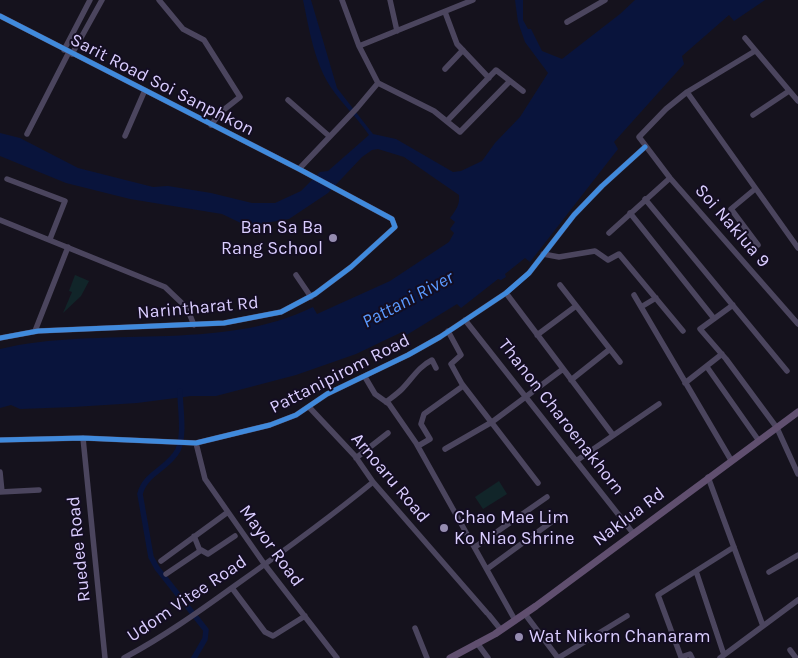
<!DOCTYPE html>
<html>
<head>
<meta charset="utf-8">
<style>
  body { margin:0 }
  canvas { display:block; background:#15121d }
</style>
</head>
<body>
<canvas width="798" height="658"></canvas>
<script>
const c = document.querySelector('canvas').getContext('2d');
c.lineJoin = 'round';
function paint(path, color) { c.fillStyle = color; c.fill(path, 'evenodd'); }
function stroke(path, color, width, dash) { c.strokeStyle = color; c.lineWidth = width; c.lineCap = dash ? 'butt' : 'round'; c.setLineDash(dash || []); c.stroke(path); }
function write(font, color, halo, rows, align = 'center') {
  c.font = font + ' Karla,sans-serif'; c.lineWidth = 4; c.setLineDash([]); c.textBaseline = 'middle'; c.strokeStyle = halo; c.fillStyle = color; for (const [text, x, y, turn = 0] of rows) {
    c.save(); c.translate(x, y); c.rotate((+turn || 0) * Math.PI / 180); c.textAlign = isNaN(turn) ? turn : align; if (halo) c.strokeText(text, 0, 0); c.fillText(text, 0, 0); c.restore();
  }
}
const green = new Path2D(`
  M75 275 89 281 81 296 63 313 72 292 69 291Z
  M499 481 507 494 483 509 475 497Z`);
const water = new Path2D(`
  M303 0H311L337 88 373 134 396 139 453 172 461 171 482 161 495 143 520 117 548 73 525 42 518 22 515 0H523V20L528 29H531L542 51 562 59 620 14 635 0H765L734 21 729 15 682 56 684 64 614 142 618 149 530 262 525 258 505 274 506 277 501 280 498 279 461 308 457 304 405 336 402 332 356 354 296 375 216 396H191L137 403 73 407 20 409 11 405 0 408V349C100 325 221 353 313 307L317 314 390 281 449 242 454 233 450 229 455 222 450 218C456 210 460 205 459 195L404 157 378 149 372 150 362 157 328 193 289 219 247 226 222 214 130 199 66 183 0 156V133L20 138 78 168 153 187 168 186 211 193 252 203H275L301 191 320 172 328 171 369 135C357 117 341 103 330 86 314 61 309 28 303 0Z`);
const canal = new Path2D(`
  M180 391C180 408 185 434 178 450 168 469 145 473 140 494L151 557 157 568 206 630 205 639 194 658`);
const minor = new Path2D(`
  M159 0 183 29 204 40 240 97 221 112 211 125
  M342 0 359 46 378 83 434 111 460 132 510 81
  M390 0 397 31
  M445 12 457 44 489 78
  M0 16 299 169 392 219 395 227 351 267 315 294 281 312 224 323 38 331 0 338
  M567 22 605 0
  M745 38 798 101
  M359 46 473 0
  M64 50 90 0
  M755 51 687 92 666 109 639 137 670 178 798 324
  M72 54 102 0
  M445 69 463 50
  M687 92 798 248
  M288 100 329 136
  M753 115 789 91
  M447 121 496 70 523 91
  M27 134 69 52
  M125 136 145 90
  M299 169 357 108 378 83
  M7 179 65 201 50 239
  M755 189 731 209 758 245
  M645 199 787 371
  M630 213 712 316
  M0 220 165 287 187 308 194 325
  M609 233 670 178
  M543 254 559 257 595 251 608 260 619 254 683 331
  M296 275 311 297
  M560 285 620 362
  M506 293 613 435
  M634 295 731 460
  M733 305 700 329 726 359 777 428 798 474
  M641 307 656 298
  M465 320 633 533
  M35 331 68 247
  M448 331 461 355 451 364 462 384 538 483
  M537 335 576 306
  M707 367 759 441
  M365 377 375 394 389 404 416 443 515 620
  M571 380 610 349
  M685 383 722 354
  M386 402C391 398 397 394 402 389 412 379 418 367 432 360L436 368
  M309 407 355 456 373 482 487 613
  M83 438 105 658
  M0 440 83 438 196 443 270 425 296 415 327 394 408 355 440 337 506 293 529 273 574 215 602 186 645 147
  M196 443 205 479 265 565 337 658
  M418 446 430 439 421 424 424 414 463 386
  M445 449 492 422 563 369
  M356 458 388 433
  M576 461 659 404
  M0 472 2 492
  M708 477 763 626
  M0 492 39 490
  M475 547 547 497
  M201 550 208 554 235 536
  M161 561 228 512
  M487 569 561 515
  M696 571 724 655
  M769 572 798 555
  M166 574 200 551 194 536
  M232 588 265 632 273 636 305 616
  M525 614 558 658
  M489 615 501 630
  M415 628 427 658
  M477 643 488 658
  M790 650 796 658
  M124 658C163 637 197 613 233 587 281 553 328 519 373 482
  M558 658 627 616
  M692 658 690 654 681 657 658 595 734 547
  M720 658 798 600`);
const major = new Path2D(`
  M450 658 495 634 536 606 798 412`);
const cycleway = new Path2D(`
  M0 16 299 169 392 219 395 227 351 267 315 294 281 312 224 323 38 331 0 338
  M0 440 83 438 196 443 270 425 296 415 327 394 408 355 440 337 506 293 529 273 574 215 602 186 645 147`);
const markers = [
  [333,238,5,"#958cb0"],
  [444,528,5,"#958cb0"],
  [519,637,5,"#958cb0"]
];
const streetNames = [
  ["Sarit Road Soi Sanphkon",162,85,27],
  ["Soi Naklua 9",732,226,49],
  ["Narintharat Rd",198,308,-5],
  ["Pattanipirom Road",340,374,-27],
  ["Thanon Charoenakhorn",561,417,52],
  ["Arnoaru Road",390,478,50],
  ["Naklua Rd",629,517,-37],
  ["Mayor Road",271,546,54],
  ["Ruedee Road",79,549,-96],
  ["Udom Vitee Road",187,599,-34]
];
const poiNames = [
  ["Ban Sa Ba",323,228,"right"],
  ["Rang School",323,249,"right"],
  ["Chao Mae Lim",454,518],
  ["Ko Niao Shrine",454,539],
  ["Wat Nikorn Chanaram",529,637]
];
const waterNames = [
  ["Pattani River",408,300,-28]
];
paint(green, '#112529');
paint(water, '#09143c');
stroke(canal, '#09143c', 5.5);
stroke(minor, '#4b455e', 5.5);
stroke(major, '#604f6f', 7);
stroke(cycleway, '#408adc', 5);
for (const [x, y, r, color] of markers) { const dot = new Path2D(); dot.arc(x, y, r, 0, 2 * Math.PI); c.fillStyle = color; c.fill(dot); stroke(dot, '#130d21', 2); }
write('18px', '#dacdff', '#130d21', streetNames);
write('18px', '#dacdff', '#130d21', poiNames, 'left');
write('italic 19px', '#5b9aff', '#130d21', waterNames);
</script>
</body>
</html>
